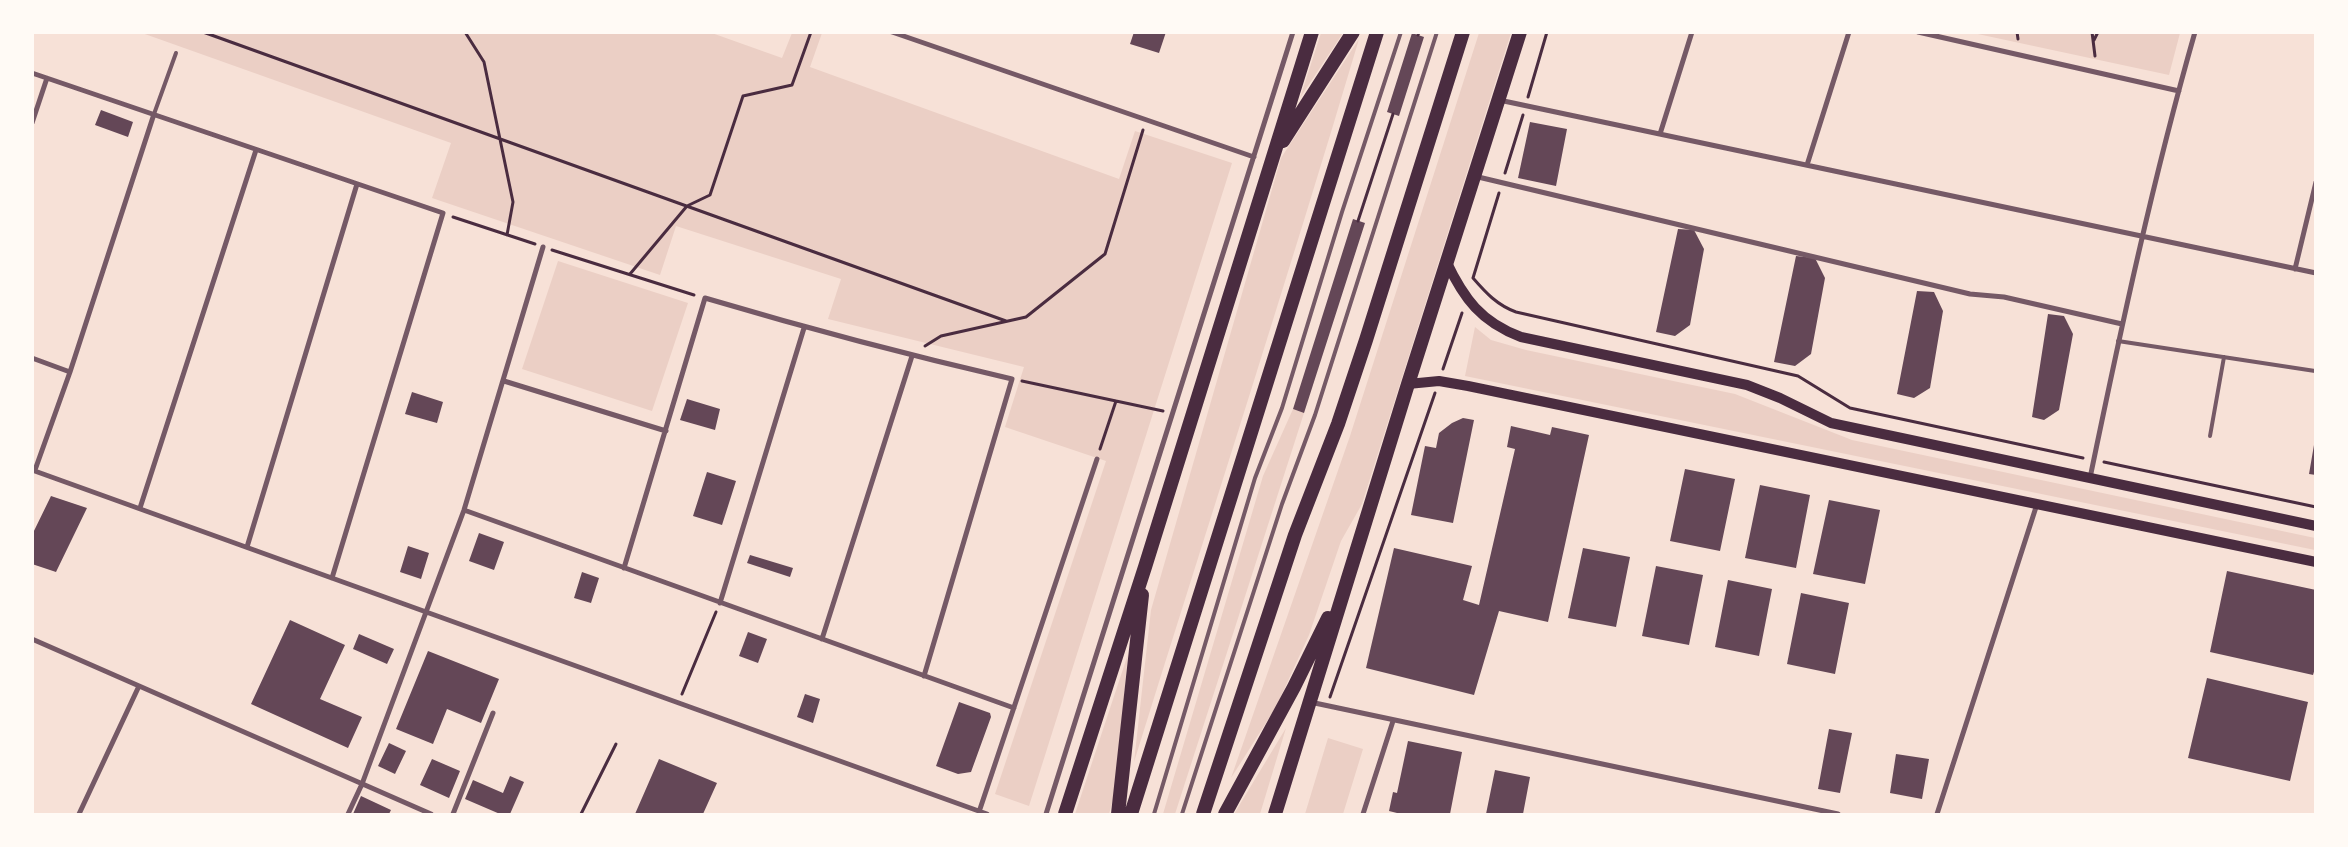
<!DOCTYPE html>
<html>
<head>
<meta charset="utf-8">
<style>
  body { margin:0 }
  #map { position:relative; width:2348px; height:847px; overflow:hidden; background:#f7e1d7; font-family:"Fira Sans Condensed",sans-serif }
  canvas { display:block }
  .frame { position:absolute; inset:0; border:34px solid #fffaf5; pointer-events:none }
</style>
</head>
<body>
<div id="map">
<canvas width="2348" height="847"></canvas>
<div class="frame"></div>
</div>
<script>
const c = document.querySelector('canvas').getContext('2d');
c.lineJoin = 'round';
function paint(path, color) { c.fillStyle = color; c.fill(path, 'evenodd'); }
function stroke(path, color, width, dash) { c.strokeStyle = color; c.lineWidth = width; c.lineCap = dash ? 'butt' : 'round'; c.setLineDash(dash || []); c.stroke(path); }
const green = new Path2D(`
  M709 32 782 58 792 33H822L810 67 1119 179 1135 131 1232 163 1029 806 995 794 1106 461 1005 427 1024 367 828 319 841 279 676 226 660 275 432 198 451 143 142 33Z
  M1321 33H1343L1300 98Z
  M1479 33H1511L1362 504 1341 541 1309 635 1276 707 1231 778 1350 436Z
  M1973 33H2180L2169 75Z
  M1359 39C1287 281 1209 521 1134 762L1151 610 1281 158Z
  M558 261 688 303 652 411 522 369Z
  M1475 327 1491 340 1526 350 1735 394 1852 440 2315 538V550L1465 376Z
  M1293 409 1304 413 1175 814H1163L1263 476Z
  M1128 654 1115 793 1109 814H1075Z
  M1286 728 1260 814H1234Z
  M1328 738 1363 749 1343 814H1305Z`);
const building = new Path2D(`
  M1134 32H1166L1159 53 1130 44Z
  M1412 33 1424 37 1399 116 1387 112Z
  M101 110 133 122 128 137 95 125Z
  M1530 122 1567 129 1556 186 1518 178Z
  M1353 219 1365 223 1304 413 1293 409Z
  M1678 229 1694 230 1704 249 1690 325 1675 336 1656 332Z
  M1796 256 1815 258 1825 278 1811 354 1795 366 1774 362Z
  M1917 291 1934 292 1943 311 1930 388 1914 398 1897 394Z
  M2048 314 2064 316 2073 334 2059 410 2044 420 2032 417Z
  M412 392 443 402 437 423 405 414Z
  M687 399 720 409 715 430 680 420Z
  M1463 418 1474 420 1453 523 1411 515 1425 446 1436 448 1439 433 1452 423Z
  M1511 426 1550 435 1552 427 1589 435 1548 622 1499 611 1474 695 1366 668 1394 548 1472 566 1463 600 1479 605 1515 449 1507 447Z
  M2314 445H2316V475L2309 474Z
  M1685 469 1735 479 1720 551 1670 541Z
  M707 472 736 481 722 525 693 516Z
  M1760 485 1810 495 1796 568 1745 558Z
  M51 496 87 508 56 572 32 564V535Z
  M1829 500 1880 510 1865 584 1813 574Z
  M479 533 504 542 494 570 469 561Z
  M408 546 429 553 421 579 400 572Z
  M1583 548 1630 557 1616 627 1568 618Z
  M750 555 793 568 790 577 747 563Z
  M1656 566 1703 575 1689 645 1642 636Z
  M2227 571 2316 590V665L2313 675 2210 652Z
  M582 572 599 578 591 603 574 598Z
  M1728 580 1772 589 1759 656 1715 647Z
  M1801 593 1849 603 1835 674 1787 664Z
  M290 620 345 645 320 699 362 717 348 748 251 704Z
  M748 632 767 639 758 663 739 656Z
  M359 634 394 649 387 664 353 649Z
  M428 651 499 679 481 723 447 709 433 744 396 729Z
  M2207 678 2308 702 2290 781 2188 758Z
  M805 694 820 699 813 723 797 717Z
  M959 702 990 713 991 717 971 772 958 774 936 766Z
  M1829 729 1852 733 1840 793 1818 789Z
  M1408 741 1462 752 1450 814H1401L1389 811 1393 792 1397 793Z
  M389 743 406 751 395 774 378 766Z
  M1896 754 1929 759 1922 799 1890 793Z
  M432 759 460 771 449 798 420 785Z
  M659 759 717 783 703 814H635Z
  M1495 770 1530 777 1523 814H1486Z
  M510 776 524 782 510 814H500L465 799 473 780 503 793Z
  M361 796 391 810 389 814H353Z`);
const path = new Path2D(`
  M203 32 1006 321
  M465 32 484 62 513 202 507 235
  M2017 32 2018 39
  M2092 32 2095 56
  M1418 35 1419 32
  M2094 40 2098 32
  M1528 97 1547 32
  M1505 173 1523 115
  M453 217 535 244
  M1358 221 1393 114
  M552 250 694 295
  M630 274 687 206 710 195 743 96 792 85 811 32
  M1473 278C1486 293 1497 305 1516 312L1798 376 1850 408 2083 458
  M1473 278 1499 193
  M925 346 941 336 1026 317 1105 254 1143 130
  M1443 369 1462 313
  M1022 381 1163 411
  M1100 449 1116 401
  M2104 462 2316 507
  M682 694 716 612
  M1330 697 1435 393
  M581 814 616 744`);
const service = new Path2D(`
  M154 114 176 53
  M2118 341 2315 371
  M2210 436 2224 357
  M1154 814 1255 478 1282 408 1342 212 1401 32
  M1182 814 1282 504 1315 415 1437 32`);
const minor = new Path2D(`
  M892 32 1254 157
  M1918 32 2179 91
  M32 73 443 213 332 578
  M1499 100 2316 273
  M32 123 47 78
  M1660 134 1692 32
  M1807 165 1849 32
  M1474 176 1970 294 2004 297 2122 324
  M2295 269 2316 182
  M32 358 70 372
  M504 381 666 431
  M32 470 987 814
  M35 470 70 372 154 114
  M2090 478C2121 328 2153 179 2195 32
  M140 508 256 150
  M464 510 1014 708
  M247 547 357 184
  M624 568 705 298C806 328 908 355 1012 379L924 676
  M720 603 804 328
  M32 639 431 814
  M822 639 912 356
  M1310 702 1838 814
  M979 812 1097 459
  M79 814 139 686
  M348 814 362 784 464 510 543 247
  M453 814 493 713
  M1046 814 1293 32
  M1363 814 1393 721
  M1937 814 2037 504`);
const secondary = new Path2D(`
  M1446 261C1464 299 1481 322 1521 337L1747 385 1780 398 1831 423 2316 526
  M1408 384 1439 381 1468 386 2316 562`);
const trunk = new Path2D(`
  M1283 141 1353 32
  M1065 814 1145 567 1312 32
  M1118 814 1142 595
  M1131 814 1377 32
  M1203 814 1295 535 1338 424 1366 340 1463 32
  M1225 814 1294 687 1328 618
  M1275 814 1408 384 1520 32`);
paint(green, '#ebcfc5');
paint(building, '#644757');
stroke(path, '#4a2c40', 3);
stroke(service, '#755966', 4);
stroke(minor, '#755966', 5);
stroke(secondary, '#4a2c40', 10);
stroke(trunk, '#4a2c40', 14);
</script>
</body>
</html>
